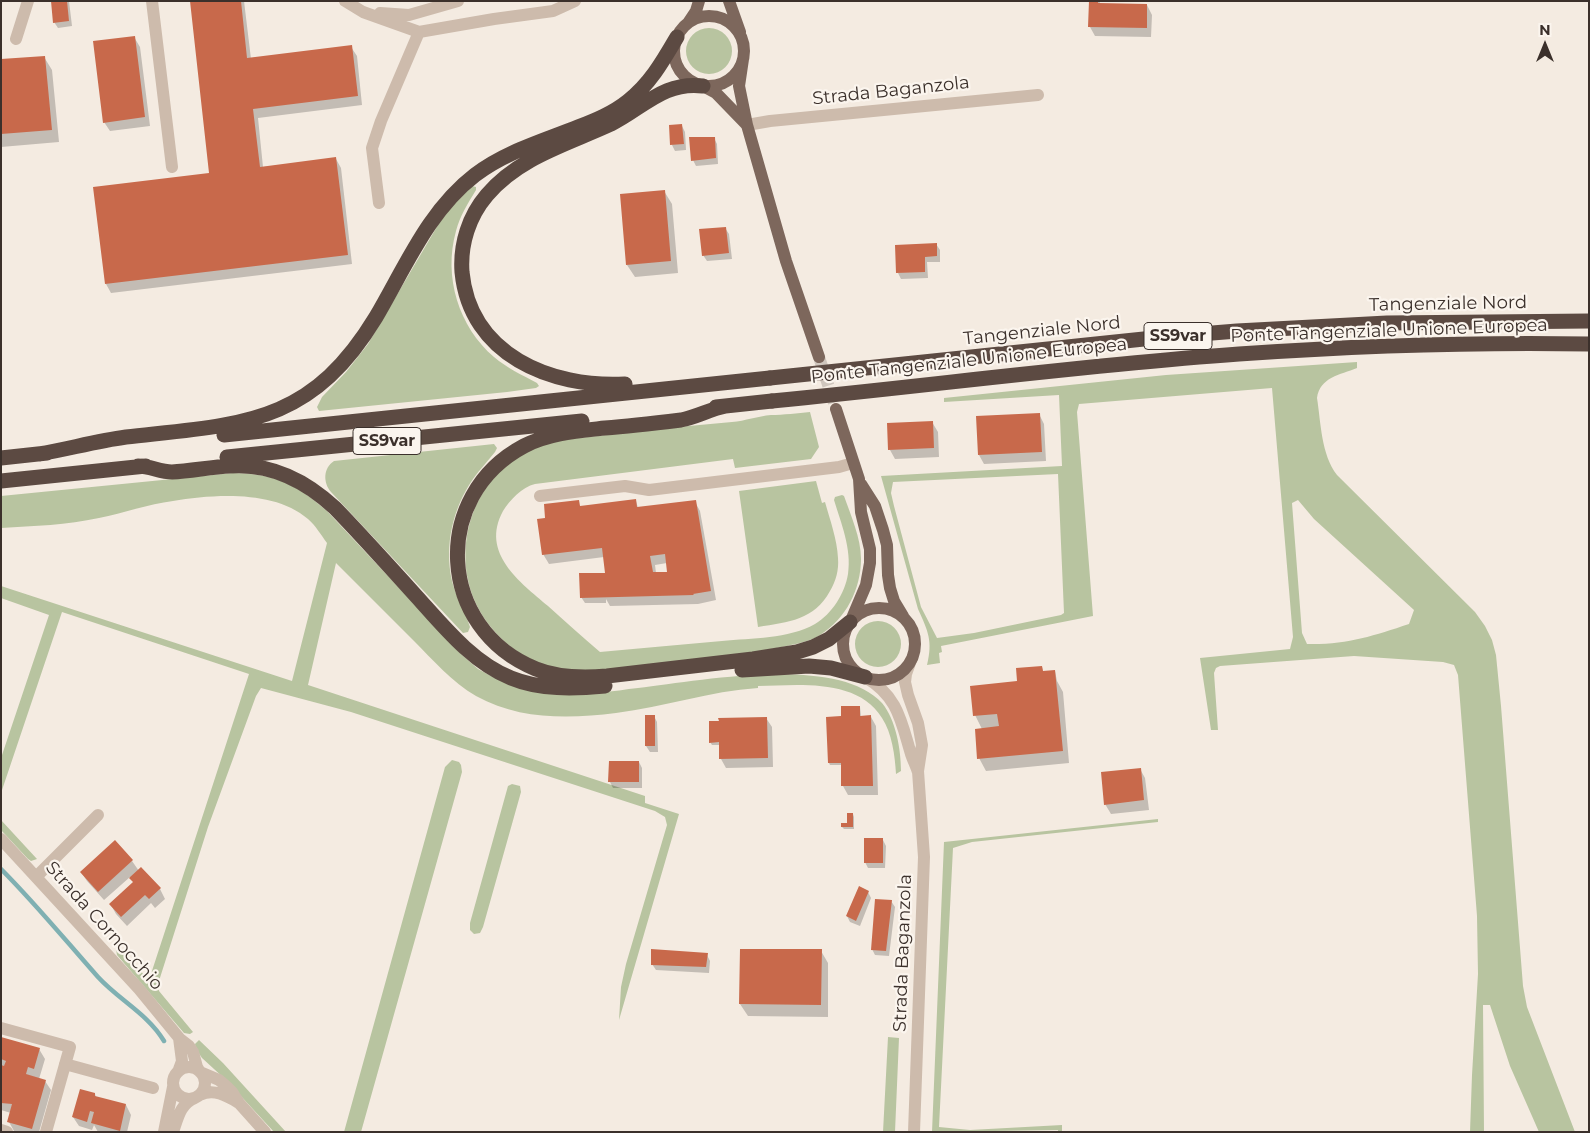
<!DOCTYPE html>
<html>
<head>
<meta charset="utf-8">
<style>
  body { margin:0 }
  #map { position:relative; width:1590px; height:1133px; overflow:hidden; background:#f4ebe1; font-family:Montserrat,sans-serif }
  canvas { display:block }
  .frame { position:absolute; inset:0; border:2px solid #3b302b; pointer-events:none }
  .north { position:absolute; left:1520px; top:20px; width:50px; height:50px; -webkit-text-stroke:4px #fbf5ee; paint-order:stroke; rotate:0deg; font-size:14px; font-weight:700; line-height:20px; text-align:center; color:#3b302b }
  .north::after { content:''; display:block; margin:auto; width:18px; height:22px; background:#3b302b; clip-path:polygon(50% 0,100% 100%,50% 72%,0 100%) }
</style>
</head>
<body>
<div id="map">
<canvas width="1590" height="1133"></canvas>
<div class="frame"></div>
<div class="north">N</div>
</div>
<script>
const c = document.querySelector('canvas').getContext('2d');
c.lineJoin = 'round';
function paint(path, color) { c.fillStyle = color; c.fill(path, 'evenodd'); }
function stroke(path, color, width, dash) { c.strokeStyle = color; c.lineWidth = width; c.lineCap = dash ? 'butt' : 'round'; c.setLineDash(dash || []); c.stroke(path); }
function write(font, color, halo, rows, align = 'center') {
  c.font = font + ' Montserrat,sans-serif'; c.lineWidth = 4.5; c.setLineDash([]); c.textBaseline = 'middle'; c.strokeStyle = halo; c.fillStyle = color; for (const [text, x, y, turn = 0] of rows) {
    c.save(); c.translate(x, y); c.rotate((+turn || 0) * Math.PI / 180); c.textAlign = isNaN(turn) ? turn : align; if (halo) c.strokeText(text, 0, 0); c.fillText(text, 0, 0); c.restore();
  }
}
const green = new Path2D(`
  M686 51a23 23 0 1 1 46 0a23 23 0 1 1-46 0Z
  M472 186 476 187V190C468 203 460 216 456 231 443 277 459 327 494 357 507 368 522 375 537 383L539 386 536 388 507 392 319 411 317 407 322 397 346 372 368 344 438 225 451 207Z
  M1357 362V368C1340 375 1320 377 1317 398 1321 423 1321 454 1337 475L1475 612 1485 626 1492 640 1496 655 1501 706 1523 986 1527 1007 1575 1132H1539L1510 1066 1490 1005H1483L1484 1132H1470L1472 1075 1478 974 1477 916 1458 675 1454 665 1443 662 1354 656 1220 666 1216 668 1214 673 1218 730H1211L1200 658 1290 649 1293 637 1272 388 1079 404 1077 412 1093 616 941 646 942 652 939 653 940 663 927 665C933 641 928 631 918 609L881 476 1062 466 1059 395 944 402V398L1166 375ZM1058 474 1064 613 1061 615 974 633 937 638 921 607 894 506 891 493 893 482ZM1298 500 1314 519 1414 610 1409 624C1373 636 1346 645 1307 644L1302 633 1292 503Z
  M810 412 819 447 811 459 735 468 733 459 535 484C522 487 510 500 503 511 480 553 520 582 548 606 565 621 582 637 600 652 640 648 681 645 722 641 752 638 788 639 815 624 832 614 845 593 848 574 852 549 841 523 834 500L835 497 842 495 844 496C851 516 861 538 861 559 861 589 846 619 820 635 809 642 795 644 782 647 746 654 709 658 673 662 639 665 581 677 549 667 510 655 476 620 468 580 457 524 484 468 539 446 557 439 578 438 598 436 621 433 644 431 667 428 689 426 710 424 732 422 745 421 758 416 771 415 783 415 798 413 810 412Z
  M494 444 497 448 495 452C488 461 480 469 473 479 453 508 444 545 452 581 456 597 465 611 470 627L468 632 463 633 331 492C323 483 323 468 334 461Z
  M233 473C276 474 296 484 327 511L461 654 478 669 491 676C516 680 541 683 566 687 577 689 589 692 600 692 613 692 626 689 638 688 699 681 837 654 882 703 896 720 901 750 901 771L896 774C895 756 892 733 882 718 858 678 798 685 758 686V688C710 691 664 707 616 713 569 719 519 720 476 696 452 682 433 660 414 641 388 615 362 589 336 563L308 685 645 796V803L679 814 619 1020 621 987 626 964 667 825 665 817 655 811 351 712 261 688 256 696 208 827 158 984 159 991 193 1032 190 1034 184 1033 117 955 116 949 117 946 149 980 249 674 62 612 1 793V758L49 615 1 598V586L292 681 327 543C321 535 316 526 308 519 275 490 214 494 173 501 148 504 124 513 99 518 67 525 34 526 1 528V496Z
  M816 481 822 503 825 502C830 520 837 539 838 558 839 570 836 581 830 591 814 620 789 622 758 627L739 491Z
  M855 644a23 23 0 1 1 46 0a23 23 0 1 1-46 0Z
  M452 760 459 762 461 765 462 772 361 1132H344L445 767Z
  M512 784 520 786 521 792 483 927 480 933 474 934 470 930V923L508 786Z
  M1158 819V822L972 842 953 848 939 1127 970 1130 1062 1125V1132H1058V1130L932 1132 944 842Z
  M1 820 37 859 31 861 28 859 1 830Z
  M888 1037 899 1038 895 1132H883Z
  M199 1040 223 1063 286 1132H274L226 1080 202 1058 196 1049 195 1044Z`);
const shadow = new Path2D(`
  M52 1H69L72 26 58 28 54 22Z
  M192 1H244L251 59 351 47 357 56 362 105 258 118 263 167 336 159 341 168 352 264 111 293 106 284 95 188 210 174Z
  M1090 1H1099L1101 5H1147L1152 15 1151 37 1095 36 1090 27Z
  M134 37 140 47 150 126 110 131 104 122Z
  M44 57 52 70 59 142 1 147V61Z
  M682 126 685 132 686 150 675 151 672 145Z
  M714 138 717 144 718 164 696 166 693 160Z
  M664 191 672 204 678 273 635 277 627 265Z
  M725 228 729 234 732 259 707 261 703 255Z
  M936 244 940 250V262H927L928 278 901 279 898 273Z
  M1039 414 1044 424 1046 461 984 464 979 455Z
  M932 422 938 432 939 457 895 459 890 450 888 425Z
  M578 501 580 507 636 501 638 508 695 502 700 511 716 600 698 604 610 606 606 599V603H585L581 597 606 574 604 557 549 564 543 554 548 519ZM667 563 669 573H656L655 565Z
  M1042 667 1043 672 1055 671 1057 681 1063 692 1069 763 986 771 979 758 982 729 975 715Z
  M860 707 861 717H871L876 726 878 795H848L843 786 842 765H830L829 763 841 718Z
  M654 716 657 722 658 752H650L646 746Z
  M766 718 772 727 773 767 726 768 721 759 720 745H712L710 742Z
  M639 762 642 768V788H613L610 782Z
  M1140 769 1145 778 1149 810 1111 814 1105 804Z
  M853 814 854 817V829H844L842 827 848 824Z
  M883 840 886 846 885 868H868L865 862Z
  M132 861 139 871 160 889 165 899 155 908 151 903 127 926 116 914 111 905 134 883 130 877 104 900 87 881 81 872Z
  M868 892 871 898 860 926 850 922 847 916Z
  M891 901 895 907 889 956 875 955 872 949Z
  M821 951 828 963V1017L748 1016 740 1004Z
  M707 955 710 961 709 973 656 970 652 964Z
  M1 1039 39 1049 45 1059 39 1079 45 1081 51 1090 39 1132 14 1131 9 1122 11 1113 1 1110Z
  M95 1094 96 1097 126 1105 131 1115 127 1132H98L94 1125 92 1130 79 1126 73 1117Z`);
const stream = new Path2D(`
  M1 869C36 904 66 941 98 977 119 1000 148 1014 164 1041`);
const building = new Path2D(`
  M51 1H67L69 21 53 23Z
  M190 1H241L247 58 352 45 358 96 253 109 260 167 336 157 348 255 105 284 93 187 209 173Z
  M1089 1H1098V3L1147 4V28L1088 27Z
  M135 36 145 117 103 123 93 41Z
  M45 56 52 130 1 134V59Z
  M682 124 684 144 670 145 669 125Z
  M689 137H715L716 158 691 161Z
  M665 190 671 261 626 265 620 194Z
  M726 227 729 253 702 256 699 229Z
  M937 243V256L925 257V272L896 273 895 245Z
  M1040 413 1042 452 978 455 976 416Z
  M933 421 934 448 888 450 887 423Z
  M636 499 637 507 696 500 711 591 693 594 694 595 580 598 579 573H605L602 548 542 555 537 519 545 518 544 504 579 500 580 506ZM665 554 667 572H653L650 556Z
  M1042 666 1043 671 1055 670 1063 751 977 759 975 729 999 726 997 714 973 716 970 686 1017 681 1016 668Z
  M841 706H860V716L871 715 873 786H841V763H828L826 717 841 716Z
  M645 715H655V746H645Z
  M767 717 768 758 719 759V742L709 743V721H719L718 718Z
  M609 761H639V782H608Z
  M1141 768 1144 800 1104 805 1101 772Z
  M847 813H853V827H841V823H847Z
  M864 838H883V863H864Z
  M115 840 133 860 98 892 80 872Z
  M141 867 161 888 149 899 145 895 121 917 109 904 133 882 129 878Z
  M859 886 869 891 856 921 846 916Z
  M875 899 892 900 886 951 871 950Z
  M651 949 708 953 706 967 651 965Z
  M740 949H822L821 1005 739 1004Z
  M1 1037 40 1048 34 1069 28 1067 26 1074 46 1080 32 1129 7 1122 12 1104 1 1103V1065L4 1066 6 1061 1 1059Z
  M80 1089 95 1093V1096L126 1104 120 1131 91 1123 94 1112 90 1111 87 1122 72 1117Z`);
const majorTunnel = new Path2D(`
  M819 357 836 409`);
const minor = new Path2D(`
  M152 1 172 167
  M345 1 363 12 419 32 494 19 553 11 575 1
  M380 13 409 15 458 1
  M16 39 28 1
  M747 125 770 121 1038 95
  M379 203 372 148 381 121 419 32
  M540 496 625 486 649 490 839 467 853 463
  M911 660 906 674 905 682 908 695 918 723 922 745 918 771 924 857 914 1132
  M865 677C898 696 901 721 911 754 913 760 916 766 918 772
  M1 839 139 989 180 1039 189 1046 193 1052 197 1067 200 1072 219 1080 226 1086 232 1092 239 1103 265 1132
  M36 877 98 815
  M1 1028 70 1047 46 1132
  M65 1064 153 1088
  M173 1083a16 16 0 1 1 32 0a16 16 0 1 1-32 0Z
  M178 1072 182 1061 179 1038
  M200 1095C214 1088 227 1096 239 1103
  M1 1130 7 1132
  M164 1132 173 1087
  M173 1132C178 1118 180 1104 195 1098`);
const major = new Path2D(`
  M729 1 740 32
  M674 51a35 35 0 1 1 70 0a35 35 0 1 1-70 0Z
  M688 23 696 11 699 1
  M743 59 739 86 747 125 786 261 819 357
  M703 86 716 93 747 125
  M836 409 859 479 861 512 870 549V563L866 585 852 618
  M861 484 875 506 883 530 887 545 888 575 890 588 894 601 903 616
  M843 644a36 36 0 1 1 72 0a36 36 0 1 1-72 0Z`);
const highway = new Path2D(`
  M625 384C551 388 470 355 462 272 460 244 469 216 487 195 519 157 568 144 611 124 643 108 664 81 703 86
  M726 406C710 409 697 417 681 420 656 423 631 426 605 428 578 431 549 433 524 446 430 496 437 629 536 669 558 678 583 678 607 676L753 659 797 652 813 647 829 639 850 622
  M716 407 772 401
  M224 435 770 378
  M39 454C68 449 97 441 126 437 241 424 310 426 376 317 405 268 428 211 475 175 505 152 543 141 578 127 596 120 613 113 628 101 650 84 663 61 677 37
  M227 457 582 421
  M1 458 47 453
  M138 466C150 466 160 472 172 472 191 471 211 467 230 466 270 463 306 481 335 508 363 537 390 567 417 597 444 627 473 663 511 678 540 690 574 689 605 686
  M1 481 146 466
  M742 670 809 666 831 668 865 677`);
const highwayBridge = new Path2D(`
  M770 378 1163 337 1237 331 1387 323 1589 321
  M772 401C928 386 1083 365 1239 354 1355 346 1472 342 1589 344`);
const shields = [
  [1178,336,68],
  [387,441,68]
];
const shieldNames = [
  ["SS9var",1178,336],
  ["SS9var",387,441]
];
const streetNames = [
  ["Strada Baganzola",891,91,-6],
  ["Tangenziale Nord",1448,304,-1],
  ["Tangenziale Nord",1042,331,-6],
  ["Ponte Tangenziale Unione Europea",1389,331,-2],
  ["Ponte Tangenziale Unione Europea",969,361,-6],
  ["Strada Cornocchio",104,926,48],
  ["Strada Baganzola",903,953,-88]
];
paint(green, '#b8c4a0');
paint(shadow, '#0003');
stroke(stream, '#7fb0b2', 4.5);
paint(building, '#c8694b');
stroke(majorTunnel, '#cfc6bd', 12, [12, 6]);
stroke(minor, '#cdbbac', 12);
stroke(major, '#7d675c', 12);
stroke(highway, '#5c4a42', 15);
stroke(highwayBridge, '#5c4a42', 15);
for (const [x, y, w] of shields) { const box = new Path2D(); box.roundRect(x - w / 2, y - 13.5, w, 27, 4); c.fillStyle = '#fbf5ee'; c.fill(box); stroke(box, '#3b302b', 1); }
write('bold 16px', '#3b302b', null, shieldNames);
write('18px', '#3b302b', '#fbf5ee', streetNames);
</script>
</body>
</html>
